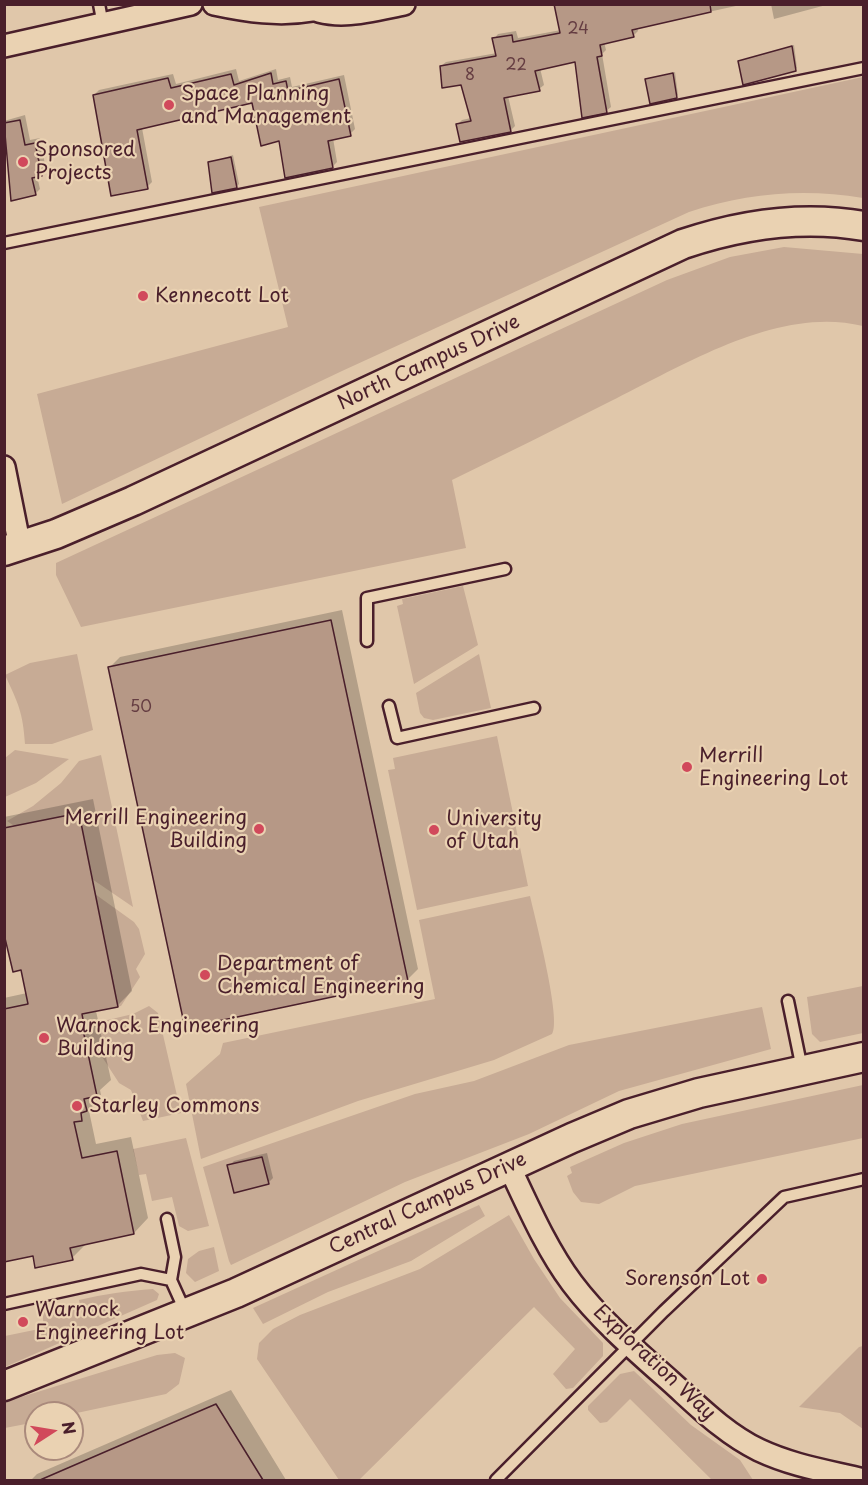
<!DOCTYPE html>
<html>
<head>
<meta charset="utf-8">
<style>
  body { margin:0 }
  #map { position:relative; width:868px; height:1485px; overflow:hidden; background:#e0c7aa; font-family:"Playpen Sans",sans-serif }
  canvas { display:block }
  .frame { position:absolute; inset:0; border:6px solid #4a1f2b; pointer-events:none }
  .north { position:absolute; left:24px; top:1401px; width:60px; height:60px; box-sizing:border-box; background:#ead2b2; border:2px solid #aa8a7c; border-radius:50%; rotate:78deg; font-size:16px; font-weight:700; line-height:24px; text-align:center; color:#4a1f2b }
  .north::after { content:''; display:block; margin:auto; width:21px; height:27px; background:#d1495b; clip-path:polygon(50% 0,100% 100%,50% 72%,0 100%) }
</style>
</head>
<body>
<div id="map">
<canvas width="868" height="1485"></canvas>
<div class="frame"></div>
<div class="north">N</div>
</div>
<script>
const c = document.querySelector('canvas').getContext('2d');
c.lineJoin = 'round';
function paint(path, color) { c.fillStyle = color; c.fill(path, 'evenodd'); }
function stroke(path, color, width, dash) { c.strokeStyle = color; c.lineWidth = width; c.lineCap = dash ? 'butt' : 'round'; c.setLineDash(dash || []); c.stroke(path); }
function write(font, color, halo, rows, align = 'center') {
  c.font = font + ' "Playpen Sans",sans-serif'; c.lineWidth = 4.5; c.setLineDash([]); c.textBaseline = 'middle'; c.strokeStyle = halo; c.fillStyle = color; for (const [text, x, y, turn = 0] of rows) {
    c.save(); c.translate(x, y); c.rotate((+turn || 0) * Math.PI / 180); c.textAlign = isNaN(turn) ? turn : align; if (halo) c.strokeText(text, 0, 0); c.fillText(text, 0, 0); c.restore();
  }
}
const green = new Path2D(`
  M863 77V198C804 188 746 193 689 212L342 371 62 504 37 394 288 327 259 207Z
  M784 247 863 254V326C779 305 684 365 611 401 558 428 505 454 452 480L466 548 81 627 56 575V563L667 280 730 257Z
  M463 586 478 645 414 684 397 606 403 604 402 599Z
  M77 654 93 730 52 744H25C23 712 18 703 5 675L30 663Z
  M479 654 491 708 433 720 424 718 420 713 416 693Z
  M497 736 528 886 417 910 388 770 395 769 393 758Z
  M15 750 69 759 36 783 5 797V758Z
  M101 755 133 907 7 821 33 806 61 783 79 761Z
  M88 889 134 922 139 929 145 954 136 969 140 977 121 1006 82 1014Z
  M530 896C535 918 562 1021 552 1034L494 1060 358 1101 201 1159 186 1084 220 1054 223 1043 435 999 419 920Z
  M863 986V1033L820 1042 812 1034 807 997Z
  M149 1006 158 1013 181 1113 143 1121 131 1090 119 1083 97 1049 86 1045 82 1026 133 1014Z
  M762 1007 771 1049 619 1091 529 1134 405 1182 231 1265 229 1261 203 1167 415 1094 474 1081 569 1045Z
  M863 1085V1138L635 1186 599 1204 581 1202 573 1192 567 1176 572 1173 570 1167 624 1143 682 1124Z
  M186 1138 209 1226 188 1231 179 1226 172 1197 152 1201 146 1174 139 1175 133 1149Z
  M479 1205 485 1216 411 1261 328 1292 263 1324 253 1308Z
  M509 1215 534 1259 560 1298 603 1343V1356L573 1388 566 1389 553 1374 575 1349 534 1307 359 1480H339L257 1359 259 1343 273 1329 300 1315 420 1269Z
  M214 1247 219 1271 195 1282 186 1273 188 1259 199 1251Z
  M153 1289 159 1294 157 1300 5 1367V1336L44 1328 42 1309 53 1306 55 1311 80 1305 79 1300C104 1294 127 1291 153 1289Z
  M863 1346V1429L840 1413 799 1407 859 1347Z
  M175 1353 185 1358 179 1384 166 1394 72 1414 36 1413V1422L5 1428V1402L157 1355Z
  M634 1371 691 1425 740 1460 753 1480H712L630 1399 607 1422 600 1423 588 1410V1406L620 1374Z`);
const shadow = new Path2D(`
  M687 4H745L690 16Z
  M771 4H830L774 19Z
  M637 27 638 31 633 36 604 42 606 50 602 54 611 107 606 111 577 60 540 68 544 85 539 89 508 96 515 126 510 131 457 125 462 120 471 118 462 84 441 66 446 62 497 53 494 39 498 34 516 31 518 38 561 30Z
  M794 45 797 68 795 70 740 62Z
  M236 69 239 81 276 69 278 80 290 77 292 87 344 75 355 129 350 134 333 138 337 162 332 167 281 139 253 102 142 128 152 182 147 187 94 95 99 90 173 74 176 84Z
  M675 72 678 95 676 97 647 80Z
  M25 115 30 140 40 138 46 170 37 176 40 189 35 194 12 199 9 182 12 179 4 140V121Z
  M233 155 239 184 237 186 209 163Z
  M342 610 418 969 407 980 110 667 120 657Z
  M93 799 132 991 117 1006 96 1011 111 1080 100 1090 101 1095 89 1111 96 1144 131 1137 148 1218 134 1233 87 1243 72 1258 34 1254 4 1260V998L27 993 22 968 4 926V817Z
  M267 1153 273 1178 268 1183 229 1166 234 1161Z
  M231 1390 286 1480H31L37 1474Z`);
const building = new Path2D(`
  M554 4H710L711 12 632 30 634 37 600 45 602 56 597 57 607 113 582 118 575 62 535 71 540 91 504 98 511 132 460 142 456 124 471 121 461 85 442 88 440 66 496 56 492 38 512 35 513 42 560 33Z
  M792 46 796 71 743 85 738 61Z
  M271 73 273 84 286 81 288 91 339 79 351 136 328 141 333 168 285 178 279 141 261 146 252 103 137 130 148 189 111 196 93 95 168 78 171 88 231 74 234 85Z
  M673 73 677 98 650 104 645 79Z
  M20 120 25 145 35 143 42 176 32 178 36 195 11 201 4 123Z
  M231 157 237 188 212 193 208 162Z
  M331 620 408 981 185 1028 108 667Z
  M79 813 118 1007 82 1014 84 1025H82L97 1096 84 1099 87 1111 81 1113 82 1121 74 1122 82 1158 117 1151 134 1234 70 1248 73 1260 35 1268 33 1256 4 1262V1009L28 1004 21 970 13 972 4 934V828Z
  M262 1157 269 1184 234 1193 227 1165Z
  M216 1404 263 1480H40L144 1435Z`);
const lane = new Path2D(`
  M99 4 103 25
  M4 243 864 68
  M367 641V598L505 569
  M389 706 397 738 534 708
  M788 1001 802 1069
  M167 1219 175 1257 171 1280
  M4 1304 141 1274 171 1280 185 1311
  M496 1480 664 1311 784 1197 864 1179`);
const street = new Path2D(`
  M214 4C247 11 279 16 313 10
  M304 4C331 23 374 10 404 4
  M4 46 191 4
  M4 467 20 547
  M509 1166C528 1206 546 1248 572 1283 599 1319 635 1350 669 1380 697 1405 724 1433 759 1450 793 1466 827 1471 864 1480`);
const secondary = new Path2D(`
  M4 551 56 534 133 501 683 244C742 224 801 215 864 226
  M4 1386 236 1293 572 1138 629 1114 699 1093 864 1057`);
const markers = [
  [169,105,6,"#d1495b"],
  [23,162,6,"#d1495b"],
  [143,296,6,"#d1495b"],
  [687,767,6,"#d1495b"],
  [259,829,6,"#d1495b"],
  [434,830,6,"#d1495b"],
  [205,975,6,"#d1495b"],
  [44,1038,6,"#d1495b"],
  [77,1106,6,"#d1495b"],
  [762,1279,6,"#d1495b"],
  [23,1322,6,"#d1495b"]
];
const numberNames = [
  ["24",578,30],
  ["22",516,66],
  ["8",470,76],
  ["50",141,708]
];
const poiNames = [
  ["Space Planning",181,94],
  ["and Management",181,117],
  ["Sponsored",35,150],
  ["Projects",35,173],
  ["Kennecott Lot",155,296],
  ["Merrill",699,756],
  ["Engineering Lot",699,779],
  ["Merrill Engineering",247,818,"right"],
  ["Building",247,841,"right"],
  ["University",446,819],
  ["of Utah",446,842],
  ["Department of",217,964],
  ["Chemical Engineering",217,987],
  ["Warnock Engineering",56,1026],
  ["Building",56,1049],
  ["Starley Commons",89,1106],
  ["Sorenson Lot",750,1279,"right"],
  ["Warnock",35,1310],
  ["Engineering Lot",35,1333]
];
const streetNames = [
  ["North Campus Drive",429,363,-25],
  ["Central Campus Drive",428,1204,-25],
  ["Exploration Way",654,1363,43]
];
paint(green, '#c7ab95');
paint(shadow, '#0003');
paint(building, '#b69886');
stroke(building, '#4a1f2b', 1.5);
stroke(lane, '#4a1f2b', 15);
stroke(street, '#4a1f2b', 26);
stroke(secondary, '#4a1f2b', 33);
stroke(lane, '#ead2b2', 10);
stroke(street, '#ead2b2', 21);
stroke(secondary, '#ead2b2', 28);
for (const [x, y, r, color] of markers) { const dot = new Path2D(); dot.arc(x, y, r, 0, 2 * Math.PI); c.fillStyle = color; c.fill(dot); stroke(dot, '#ead2b2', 2); }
write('16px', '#653d42', null, numberNames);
write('20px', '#4a1f2b', '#ead2b2', poiNames, 'left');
write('20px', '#4a1f2b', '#ead2b2', streetNames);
</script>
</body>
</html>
